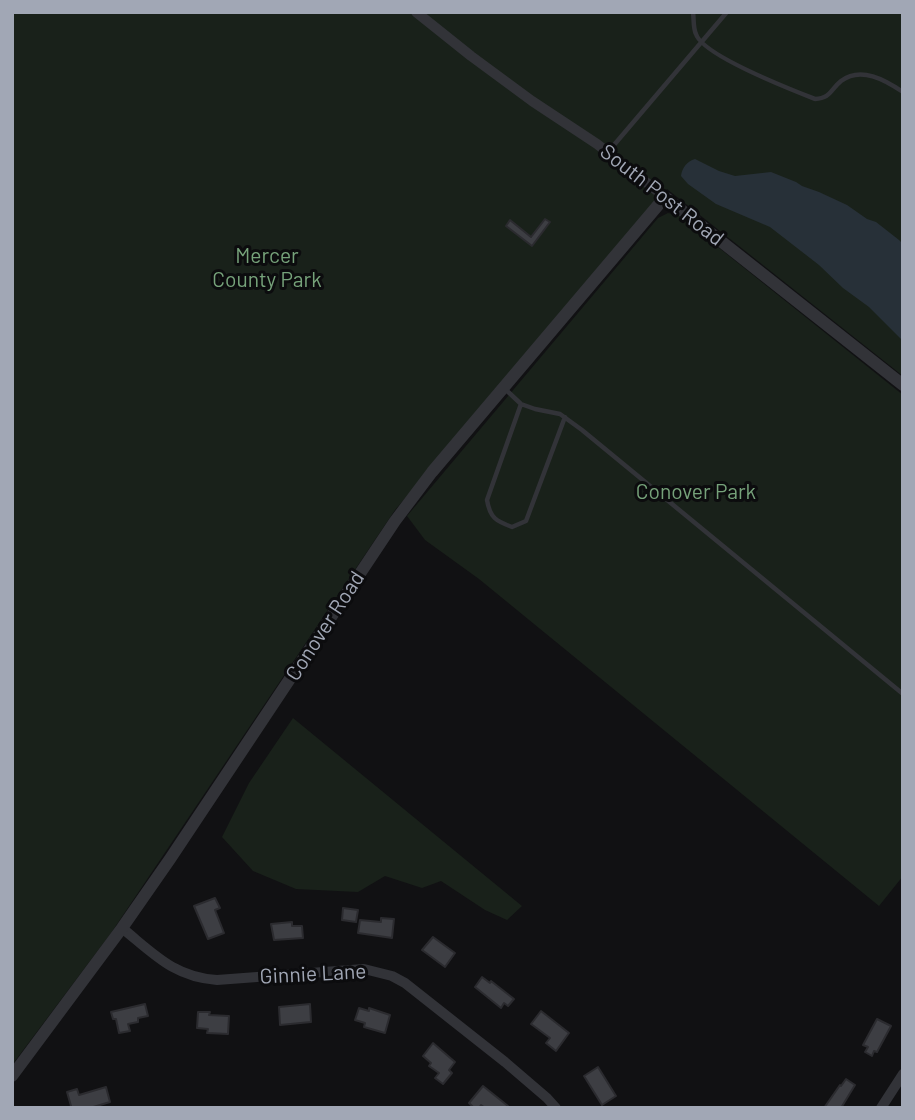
<!DOCTYPE html>
<html>
<head>
<meta charset="utf-8">
<style>
  body { margin:0 }
  #map { position:relative; width:915px; height:1120px; overflow:hidden; background:#111113; font-family:Barlow,sans-serif }
  canvas { display:block }
  .frame { position:absolute; inset:0; border:14px solid #a1a7b5; pointer-events:none }
</style>
</head>
<body>
<div id="map">
<canvas width="915" height="1120"></canvas>
<div class="frame"></div>
</div>
<script>
const c = document.querySelector('canvas').getContext('2d');
c.lineJoin = 'round';
function paint(path, color) { c.fillStyle = color; c.fill(path, 'evenodd'); }
function stroke(path, color, width, dash) { c.strokeStyle = color; c.lineWidth = width; c.lineCap = dash ? 'butt' : 'round'; c.setLineDash(dash || []); c.stroke(path); }
function write(font, color, halo, rows, align = 'center') {
  c.font = font + ' Barlow,sans-serif'; c.lineWidth = 6; c.setLineDash([]); c.textBaseline = 'middle'; c.strokeStyle = halo; c.fillStyle = color; for (const [text, x, y, turn = 0] of rows) {
    c.save(); c.translate(x, y); c.rotate((+turn || 0) * Math.PI / 180); c.textAlign = isNaN(turn) ? turn : align; if (halo) c.strokeText(text, 0, 0); c.fillText(text, 0, 0); c.restore();
  }
}
const green = new Path2D(`
  M12 12H903V376L667 189 395 510 111 933 12 1065Z
  M668 213 678 215 903 395V876L879 906 479 579 425 540 407 516 658 218Z
  M293 718 522 906 507 920 485 910 441 881 422 888 385 876 358 892 296 889 253 871 222 837 249 783Z`);
const water = new Path2D(`
  M695 159 719 171 735 176 771 172 796 182 802 186 819 192 847 205 867 219 876 222 899 240 903 244V341L869 307 843 288 819 265 770 227 716 204 688 184 681 176C682 168 687 161 695 159Z`);
const building = new Path2D(`
  M545 219 550 222 532 246 506 226 510 220 531 237Z
  M215 898 220 908 215 910 224 933 208 939 194 906Z
  M343 908 358 910 356 922 342 920Z
  M381 918 394 919 392 938 358 933 360 920 381 922Z
  M292 922V926H302L303 938 274 940 271 924Z
  M433 937 455 953 445 967 422 950Z
  M482 977 490 983 491 981 514 999 508 1006 504 1003 501 1008 475 987Z
  M145 1004 148 1016 138 1018V1022L128 1024 130 1031 119 1033 116 1019H113L111 1012Z
  M310 1004 311 1022 280 1025 279 1007Z
  M359 1008 369 1011V1008L390 1015 385 1033 364 1027 365 1023 355 1020Z
  M541 1011 569 1033 556 1051 546 1043 550 1038 531 1024Z
  M198 1012H210L209 1015 229 1016 228 1034 207 1033 208 1029 197 1028Z
  M877 1019 891 1026 877 1052 874 1051 872 1056 865 1052 868 1047 863 1045Z
  M433 1043 455 1062 449 1070 452 1073 443 1084 435 1078 439 1073 429 1066 431 1063 423 1056Z
  M598 1067 616 1096 602 1105 584 1076Z
  M846 1079 855 1085 841 1108H824L840 1085 841 1086Z
  M483 1086 508 1106 506 1108H485L481 1105 479 1108H474L469 1103Z
  M106 1087 110 1102 90 1108H68L71 1106 67 1092 77 1089 79 1095Z`);
const service = new Path2D(`
  M693 12C694 19 693 28 696 34 702 55 792 90 815 99 831 98 830 90 841 81 861 66 885 80 903 92
  M608 152 727 12
  M504 388 521 404 535 409 560 414 582 430 903 694
  M521 404 487 500C490 518 496 521 512 527L526 521 565 417`);
const minor = new Path2D(`
  M416 12 471 56 532 101 597 144 665 197
  M122 928C154 954 174 977 217 980L364 969 392 976 405 983 505 1062 547 1098 556 1108
  M881 1108 903 1074`);
const tertiary = new Path2D(`
  M12 1076 122 928 170 859 395 521 432 472 665 197 903 385`);
const streetNames = [
  ["South Post Road",662,195,38],
  ["Conover Road",325,626,-57],
  ["Ginnie Lane",313,974,-3]
];
const parkNames = [
  ["Mercer",267,256],
  ["County Park",267,280],
  ["Conover Park",696,492]
];
paint(green, '#19211a');
paint(water, '#273038');
paint(building, '#3d3e43');
stroke(building, '#2b2b2f', 2);
stroke(service, '#323338', 4.5);
stroke(minor, '#323338', 10);
stroke(tertiary, '#323338', 12);
write('21px', '#a1a7b5', '#0c0c0e', streetNames);
write('21px', '#76a27a', '#0c0c0e', parkNames);
</script>
</body>
</html>
